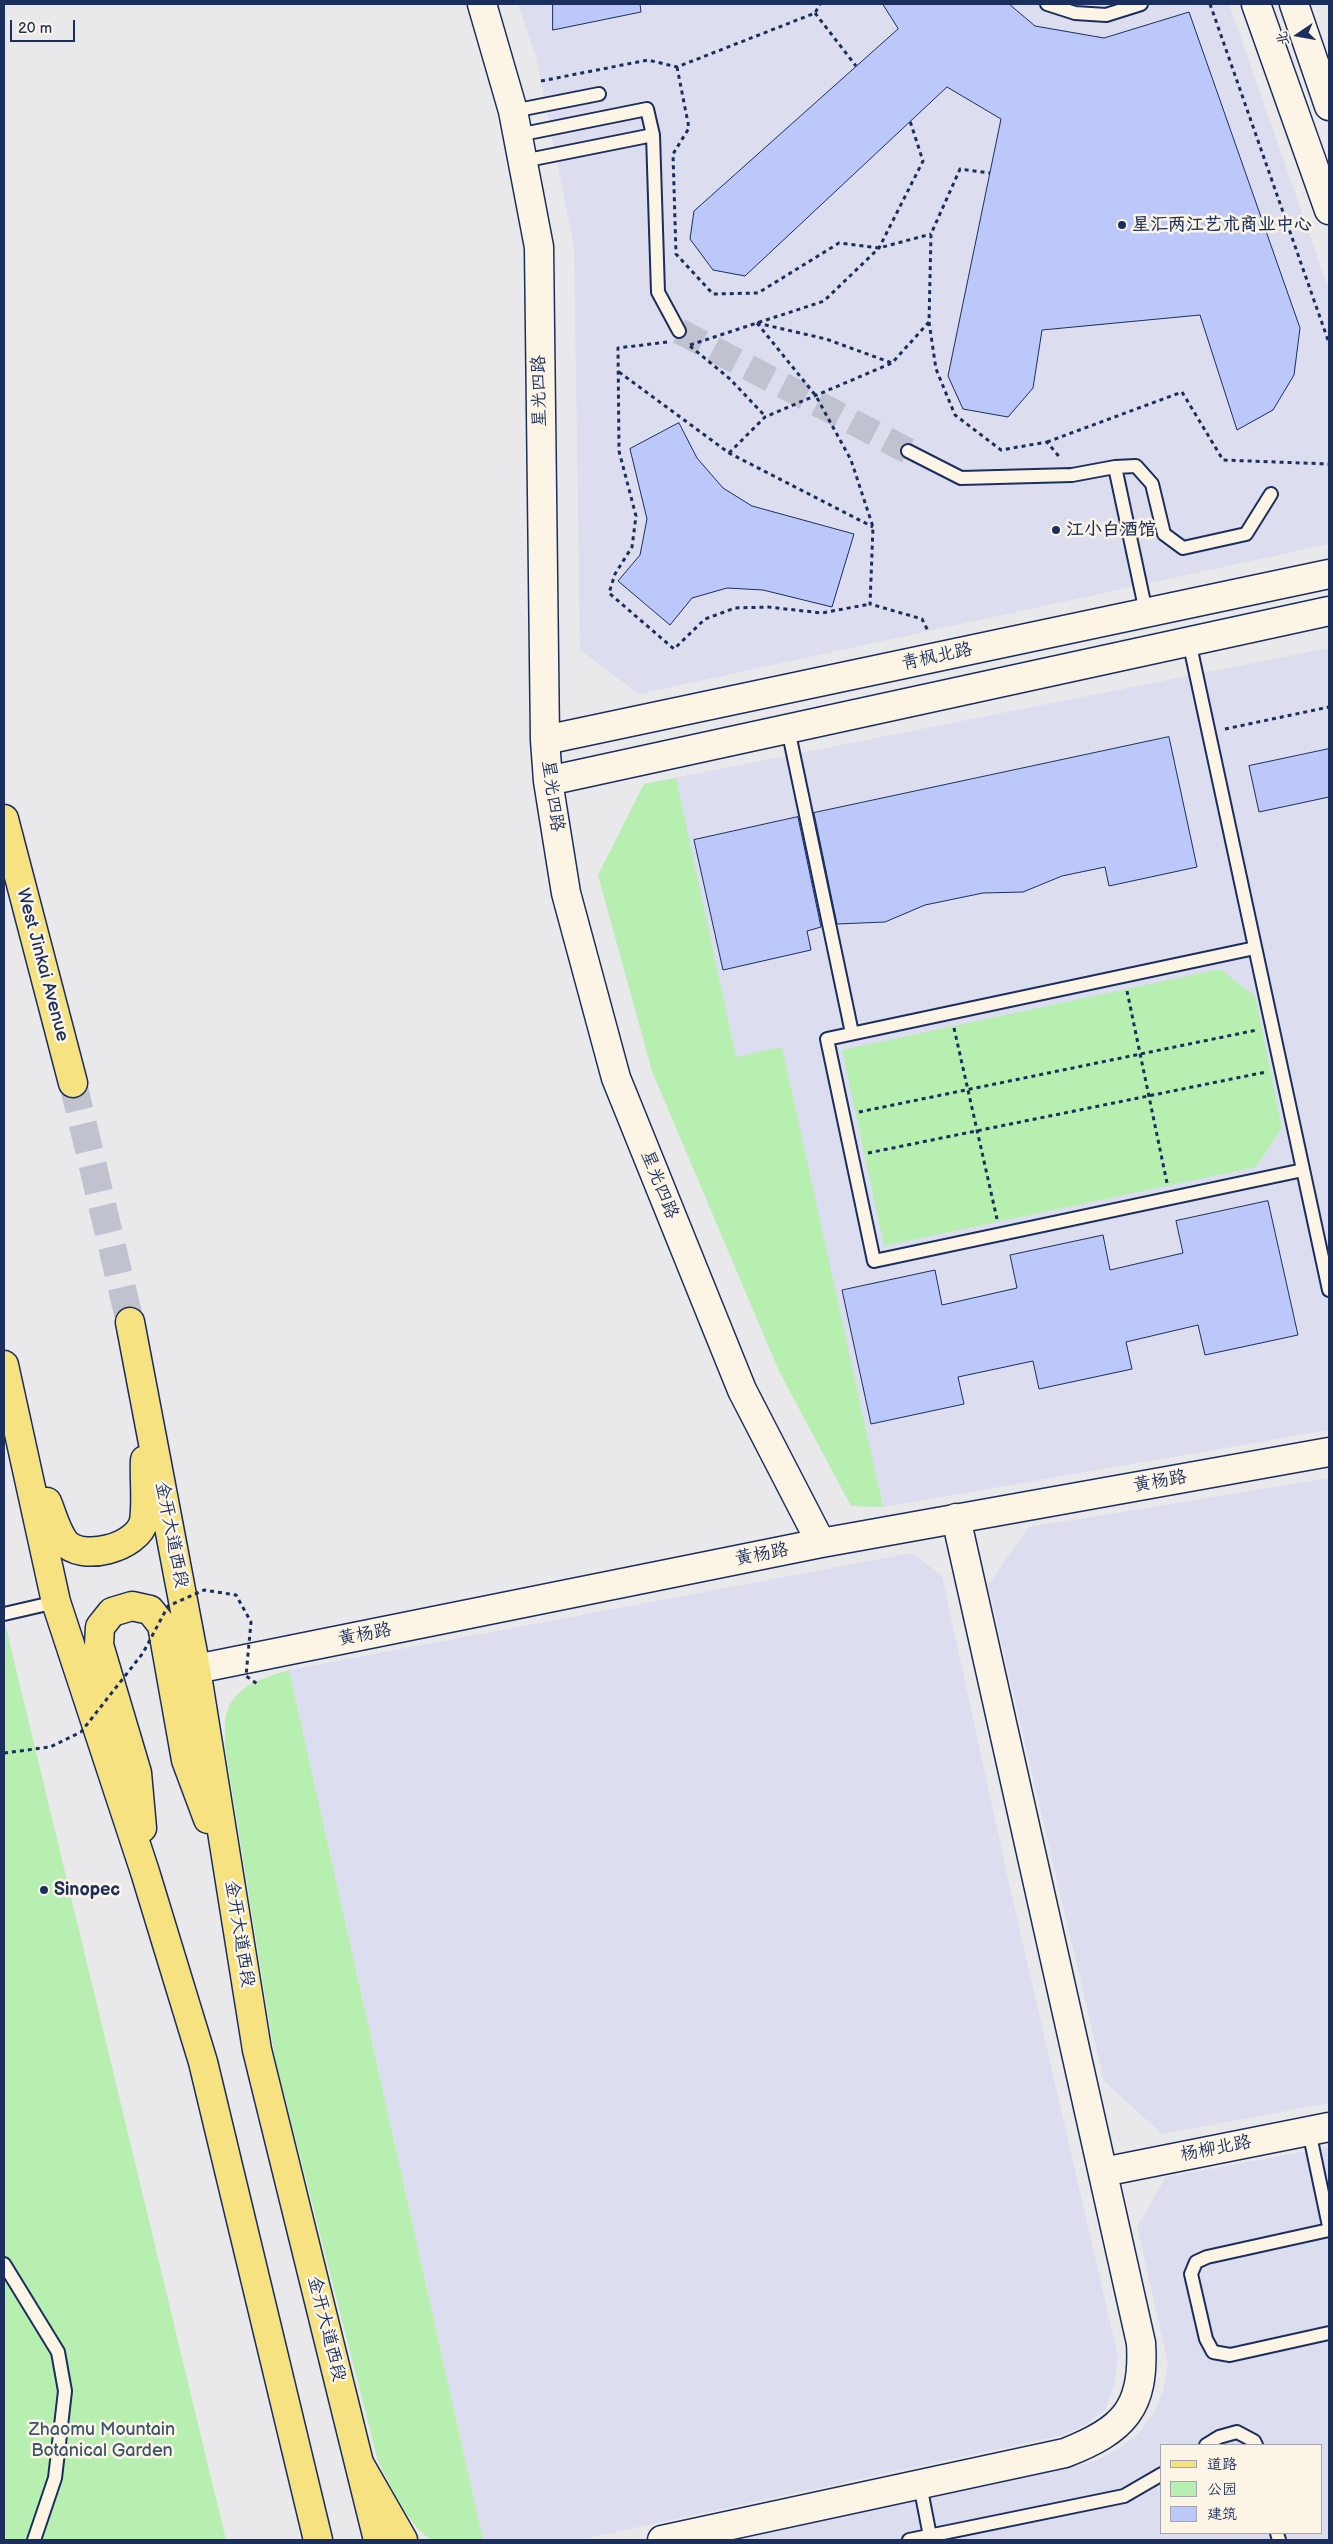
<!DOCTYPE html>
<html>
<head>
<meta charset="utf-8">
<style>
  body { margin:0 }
  #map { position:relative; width:1333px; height:2544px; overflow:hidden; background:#e9e8eb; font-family:"Balsamiq Sans","LXGW WenKai TC",sans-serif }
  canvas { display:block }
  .frame { position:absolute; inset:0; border:5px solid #1b2f5e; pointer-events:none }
  .legend { position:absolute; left:1160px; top:2444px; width:162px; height:90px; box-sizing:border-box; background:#fcf5e5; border:1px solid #a2a6af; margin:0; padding:6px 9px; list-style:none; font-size:15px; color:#1b2f5e }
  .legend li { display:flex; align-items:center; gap:10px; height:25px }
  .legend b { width:25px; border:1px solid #a2a6af }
  .north { position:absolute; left:1273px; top:10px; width:50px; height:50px; -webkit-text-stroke:4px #fcf5e5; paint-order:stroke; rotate:258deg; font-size:14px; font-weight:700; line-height:20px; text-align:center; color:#1b2f5e }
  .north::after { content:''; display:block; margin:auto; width:18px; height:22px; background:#1b2f5e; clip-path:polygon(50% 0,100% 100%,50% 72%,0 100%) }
  .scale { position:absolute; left:10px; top:20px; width:65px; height:22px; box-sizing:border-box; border:2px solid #1b2f5e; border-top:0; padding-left:6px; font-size:15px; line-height:18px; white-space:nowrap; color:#1b2f5e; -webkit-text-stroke:4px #fcf5e5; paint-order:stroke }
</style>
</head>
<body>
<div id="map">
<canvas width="1333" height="2544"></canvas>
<div class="frame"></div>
<ul class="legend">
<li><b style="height:6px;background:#f6e281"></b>道路</li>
<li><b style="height:14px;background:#b7efb1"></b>公园</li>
<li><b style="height:14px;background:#bcc8f9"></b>建筑</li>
</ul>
<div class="north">北</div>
<div class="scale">20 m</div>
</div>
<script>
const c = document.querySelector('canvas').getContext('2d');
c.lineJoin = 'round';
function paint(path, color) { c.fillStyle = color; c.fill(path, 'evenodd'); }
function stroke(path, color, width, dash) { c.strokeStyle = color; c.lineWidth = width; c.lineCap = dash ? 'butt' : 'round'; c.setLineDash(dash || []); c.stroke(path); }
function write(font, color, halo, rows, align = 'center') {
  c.font = font + ' "Balsamiq Sans","LXGW WenKai TC",sans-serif'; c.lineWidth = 5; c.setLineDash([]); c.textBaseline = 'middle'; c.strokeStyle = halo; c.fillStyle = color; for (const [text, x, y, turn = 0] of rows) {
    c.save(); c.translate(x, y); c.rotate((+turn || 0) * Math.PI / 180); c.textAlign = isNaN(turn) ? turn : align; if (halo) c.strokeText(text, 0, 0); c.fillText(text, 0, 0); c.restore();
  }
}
const built = new Path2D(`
  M518 4H1229L1329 290V544L639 694 580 650 574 247 536 57Z
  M1329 648V1430L883 1507 851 1506 779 1371 652 1071 598 875 644 784Z
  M1329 1478V2103L1162 2134 1104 2081 988 1585 1029 1527Z
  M912 1553 942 1576 1008 1879 1118 2357 1114 2385 1106 2409 1085 2425 1063 2435 579 2540H483L289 1670Z
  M1329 2147V2540H732L1092 2462 1117 2450 1139 2433 1153 2414 1163 2391 1168 2364 1137 2227 1166 2177ZM1162 2445H1322V2533H1162Z`);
const green = new Path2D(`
  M676 778 736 1057 782 1047 883 1507 851 1506 779 1371 652 1071 598 875 644 784Z
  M1220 969 1255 996 1282 1128 1256 1167 884 1246 842 1050Z
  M4 1619 226 2540H4Z
  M289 1670 483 2540C471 2540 442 2544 433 2540 410 2531 389 2482 378 2461L275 2058 225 1746C226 1736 224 1724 226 1715 234 1685 264 1678 289 1670Z`);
const building = new Path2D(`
  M553 4H640L641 12 553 30Z
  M883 4H1009L1035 26 1104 38 1189 12 1300 328 1294 375 1273 410 1237 430 1200 315 1042 330 1033 388 1008 417 963 409 948 376 1001 119 947 87 745 276 713 270 690 239 694 211 898 29Z
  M679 423 697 458 723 488 752 506 854 534 832 607 763 590 727 588 692 598 670 625 618 581 640 555 647 519 630 449Z
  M1169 737 1197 867 1109 886 1105 867 1062 876 1023 892 983 893 925 905 885 922 837 924 814 813Z
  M1329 749V797L1259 812 1249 766Z
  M798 817 821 927 807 931 811 950 723 970 694 840Z
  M1268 1201 1298 1335 1205 1355 1198 1325 1126 1342 1132 1369 1039 1389 1033 1361 958 1377 964 1404 871 1424 842 1290 935 1270 942 1305 1017 1288 1010 1255 1103 1235 1110 1270 1183 1253 1176 1221Z`);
const streetTunnel = new Path2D(`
  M679 331 908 451`);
const primaryTunnel = new Path2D(`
  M73 1083 130 1322`);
const path = new Path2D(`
  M1210 4 1329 343
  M815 13 856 66
  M677 67 689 128 673 154 676 254 713 294 758 293 839 243 879 248 931 234
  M541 81 648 60 677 67 815 13 820 4
  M929 322 936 369 955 415 1001 450 1047 442 1061 459
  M757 323 816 396 851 460 873 527 870 604 922 619 928 631
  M757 323 826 339 892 363
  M667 342 618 348 619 451 636 516 632 547 615 574 609 593 674 649 705 619 735 608 768 607 822 613 870 604
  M690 345 824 301 879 248 923 161 910 121
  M690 346 730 379 765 416
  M619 372 729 453 873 527
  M1047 442 1182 392 1223 460 1329 464
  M729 453 765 417 892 363 929 322 931 234 960 169 990 173
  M1225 729 1329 707
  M1127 991 1167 1183
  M954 1028 997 1219
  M859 1112 1257 1030
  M868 1153 1266 1072`);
const lane = new Path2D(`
  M1047 4 1075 13 1106 15 1141 4
  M513 111 599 94
  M518 135 647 109 653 135 658 292 679 331
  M523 161 653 135
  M908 451 961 478 1072 475 1115 467 1136 466 1152 484 1164 534 1183 548 1246 534 1271 494
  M1115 467 1146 612
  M1189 641 1329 1290
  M788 729 852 1033
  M1255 948 827 1039 874 1261 1303 1170
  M4 1614 56 1602
  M1309 2131 1329 2226
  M1329 2230 1207 2257 1196 2262 1191 2274 1206 2339 1213 2352 1230 2355 1329 2333
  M4 2264 58 2352 65 2391 55 2478 34 2540
  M1206 2445 1219 2437 1237 2432 1254 2441 1256 2445
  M920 2485 930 2536
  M1277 2533 1279 2540
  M909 2540 1124 2496 1162 2474`);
const secondary = new Path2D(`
  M482 4 513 111 539 247 545 740 548 781 566 893 616 1078 742 1390 821 1543
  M1256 4 1329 210
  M1294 4 1329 106
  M545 740 1329 574
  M548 781 1329 611
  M196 1669 821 1543 1329 1452
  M1103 2172 1329 2127
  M662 2540 1065 2453C1124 2430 1145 2408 1141 2343L956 1518`);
const primary = new Path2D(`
  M4 819 73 1083
  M130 1322 196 1669 257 2050 378 2540
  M4 1365 56 1602 145 1872 203 2062 318 2540
  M47 1502C52 1514 56 1530 64 1541 80 1563 138 1548 144 1521 147 1502 144 1479 145 1460
  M142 1828 137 1773 99 1645 100 1627 112 1612 132 1606 150 1610 162 1625 186 1760 208 1819`);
const highway = new Path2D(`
  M360 2465 403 2540`);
const pathBridge = new Path2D(`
  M4 1753 50 1747 81 1732 143 1653 168 1606 204 1590 236 1595 251 1622 246 1676 259 1685`);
const markers = [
  [1122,225,5,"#1b2f5e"],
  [1056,530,5,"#1b2f5e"],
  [44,1890,5,"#1b2f5e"]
];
const poiNames = [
  ["星汇两江艺术商业中心",1132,225],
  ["江小白酒馆",1066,530],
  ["Sinopec",54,1890]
];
const streetNames = [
  ["星光四路",540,391,-91],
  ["青枫北路",937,657,-12],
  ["星光四路",552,796,82],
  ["West Jinkai Avenue",42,965,75],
  ["星光四路",659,1185,68],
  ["黄杨路",1160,1482,-10],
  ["金开大道西段",171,1535,79],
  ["黄杨路",762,1555,-11],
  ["黄杨路",365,1635,-11],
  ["金开大道西段",239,1934,81],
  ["杨柳北路",1216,2149,-11],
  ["金开大道西段",326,2329,76]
];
const parkNames = [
  ["Zhaomu Mountain",102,2430],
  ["Botanical Garden",102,2451]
];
paint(built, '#dcdeef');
paint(green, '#b7efb1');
paint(building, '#bcc8f9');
stroke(building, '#1b2f5e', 1);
stroke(streetTunnel, '#c0c3cf', 26, [26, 13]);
stroke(primaryTunnel, '#c0c3cf', 28, [28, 14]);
stroke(lane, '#1b2f5e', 16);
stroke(secondary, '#1b2f5e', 31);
stroke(primary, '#1b2f5e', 31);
stroke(highway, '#1b2f5e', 31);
stroke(path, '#1b2f5e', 3, [4, 4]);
stroke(lane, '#fcf5e5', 12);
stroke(secondary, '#fcf5e5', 28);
stroke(primary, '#f6e281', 28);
stroke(highway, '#f6e281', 28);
stroke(pathBridge, '#1b2f5e', 3, [4, 4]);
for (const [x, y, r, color] of markers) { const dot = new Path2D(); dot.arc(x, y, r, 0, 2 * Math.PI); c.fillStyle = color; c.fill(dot); stroke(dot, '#fcf5e5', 2); }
write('bold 18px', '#1b2f5e', '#fcf5e5', poiNames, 'left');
write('18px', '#1b2f5e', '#fcf5e5', streetNames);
write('18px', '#3a556f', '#fcf5e5', parkNames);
</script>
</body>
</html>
